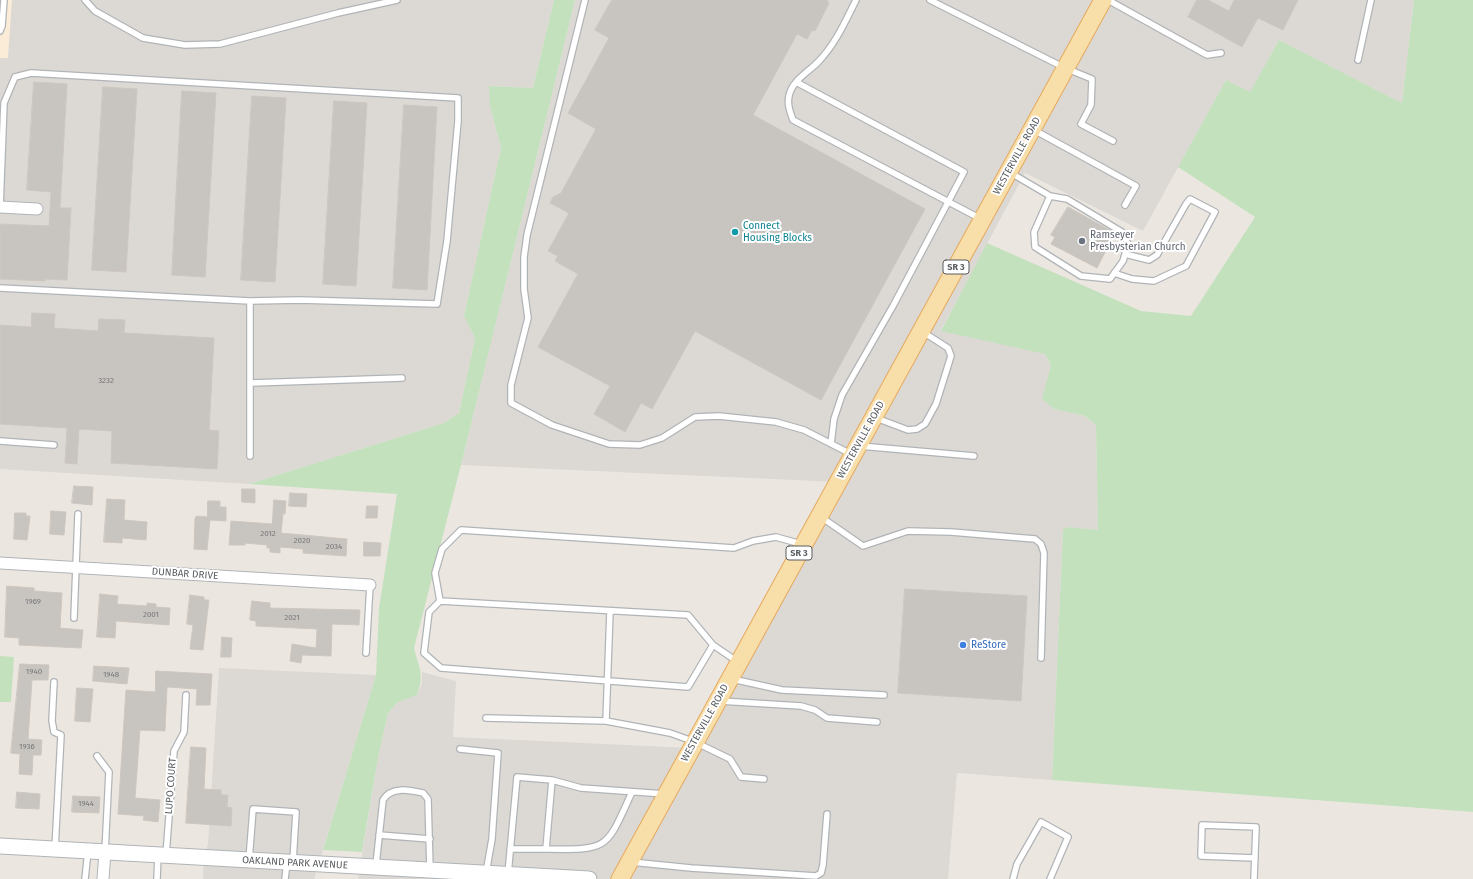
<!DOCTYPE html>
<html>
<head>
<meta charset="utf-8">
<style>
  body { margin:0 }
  canvas { display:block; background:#ebe7e0 }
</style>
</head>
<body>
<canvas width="1473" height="879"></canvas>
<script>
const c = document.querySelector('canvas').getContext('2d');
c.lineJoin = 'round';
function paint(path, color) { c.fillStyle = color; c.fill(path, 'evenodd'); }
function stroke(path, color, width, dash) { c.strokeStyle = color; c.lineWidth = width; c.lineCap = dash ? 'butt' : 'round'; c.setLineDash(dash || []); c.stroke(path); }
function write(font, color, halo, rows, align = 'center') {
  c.font = font + ' "Fira Sans",sans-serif'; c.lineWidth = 4; c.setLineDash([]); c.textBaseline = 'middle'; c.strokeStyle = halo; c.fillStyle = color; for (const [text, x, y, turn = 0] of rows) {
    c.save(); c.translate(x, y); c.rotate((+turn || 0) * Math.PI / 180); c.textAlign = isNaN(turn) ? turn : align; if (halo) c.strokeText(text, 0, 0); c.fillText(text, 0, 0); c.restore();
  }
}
const commercial = new Path2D(`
  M0 0H12L8 58H0Z`);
const industrial = new Path2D(`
  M12 0H554L533 88 490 86V106L501 148 464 316 475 338 459 413 444 423 249 484 0 469V58H8Z
  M575 0H1414L1402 103 1279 40 1250 93 1226 80 1143 231 1025 173 941 330 1045 354 1051 365 1054 409 1085 416 1096 425 1098 530 1069 527 1063 530 1052 780 957 773 948 879H358L378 758 388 713 398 702 417 695 422 683V672L456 681 453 737 692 748 838 482 461 465Z
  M219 668 376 675 314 879H203L204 856 208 844Z`);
const green = new Path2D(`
  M554 0H575L461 465 414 648C419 669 425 674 417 695L398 702 388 713 378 758 362 852 323 850 376 675 379 608 397 494 249 484 444 423 459 413 475 338 464 316 501 148 490 106 489 86 533 88Z
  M1414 0H1473V812L1052 780 1063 530 1068 527 1098 530 1096 425 1085 416 1054 409 1042 399 1051 365 1045 354 941 331 987 243 1141 311 1191 316 1255 217 1178 167 1226 80 1250 92 1279 40 1402 103Z
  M0 656 14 657 11 702H0Z`);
const building = new Path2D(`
  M612 0H828L827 2 829 3 815 31 812 30 807 39 797 34 753 115 925 209 821 400 695 331 652 409 641 403 625 432 594 414 610 386 538 347 578 274 555 261 558 256 548 251 569 213 550 203 553 197 561 193 596 129 568 113 609 38 595 30Z
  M1197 0H1208L1229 11 1234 0H1298L1283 30 1258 18 1242 47 1188 17Z
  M34 82 67 84 60 208H71L67 280 45 279V281L0 279V224L49 226 51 192 27 190Z
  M103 87 137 89 126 272 92 270Z
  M182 91 216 93 205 277 172 275Z
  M252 96 286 98 275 282 241 280Z
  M334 101 367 103 356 286 323 284Z
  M404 105 437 107 427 290 393 288Z
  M1068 207 1115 233 1097 268 1051 244 1055 237 1051 235Z
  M32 313 55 314 54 328 98 331 99 319 125 320 124 333 214 338 209 430 219 431 217 469 111 463 112 431 79 429 77 464 65 463 67 428 0 424V325L31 327Z
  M74 486 93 487 92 505 72 503Z
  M242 489H255V503L242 502Z
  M290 493 307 494 306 507 289 506Z
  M107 499 125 500 124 520 147 522 146 540 122 538V543L104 542Z
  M274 500 286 501 285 514H283L281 533 347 539 346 556 303 553V549L280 547V553L270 552V548H267V545L245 543V545H229L231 521 272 524Z
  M208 501H220V507H226V521L210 520 207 550 194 549 195 518 197 516 207 517Z
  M367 506H378L377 518H366Z
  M51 511 66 512 64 535 50 534Z
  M15 513H26V516H30L27 540 14 539Z
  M364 542 381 543 380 556H364Z
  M7 586 34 588V591L62 593 60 628 83 630 81 648 19 645V638L5 637Z
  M905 589 1027 596 1021 701 898 693Z
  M100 594 118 596 117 604 147 606V603L156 604V607L170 608 169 625 116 621 115 638 97 637Z
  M190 595 204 597V600H209L203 650 190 649 193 625 187 624Z
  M252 601 270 603V608L360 610 359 625 332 624 331 656 302 655 301 663 290 661 292 644 316 648 317 629 256 626V621L250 620Z
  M222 637 232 638 231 657H221Z
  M20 664 49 665 48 680H32L28 739 42 740 41 755H33L32 775 19 774 20 754 11 753Z
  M94 666 129 668 127 684 93 681Z
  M156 671 212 674 210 705H196L197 689 167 687 165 731 140 730 135 798 160 800 158 822 143 820 144 816 118 814 126 690 155 692Z
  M77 688 93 689 90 722 75 721Z
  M191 747 206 748 204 789 221 790V795H228L227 807 232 808 231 826 186 823Z
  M17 792 40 794 39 809 16 808Z
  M73 796 100 797 99 813 72 812Z`);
const service = new Path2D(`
  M85 0 95 11 143 38 185 45 220 44 338 13 397 0
  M585 0 527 235 524 257V289L528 318 511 385V403L552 425 609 444 640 445 662 438 695 417 719 416 776 422 804 430 851 454
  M856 0C845 22 836 43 819 61 809 72 792 80 789 96 787 104 790 112 793 120L981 219
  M930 0 1065 68 1092 79 1091 105 1081 124 1113 141
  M1108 0 1207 55 1221 53
  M0 31 2 26 4 0
  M1358 60 1371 0
  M796 82 964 172 893 306 842 395 834 419 831 444
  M1034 130 1136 186 1125 205
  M1011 173 1050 196 1034 232 1035 247 1081 276 1110 279 1123 261 1128 244 1122 232 1067 199 1050 196
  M1114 273 1132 279 1154 281 1186 266 1215 212 1190 199 1186 204 1157 255 1149 260 1125 254
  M0 288 250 301 300 300 437 304 447 241 458 121V98L31 73 15 77 4 103 0 207
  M251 383 402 378
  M876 418 908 430 917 429 925 424 936 404 951 356 948 348 923 332
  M0 441 54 445
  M860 446 974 456
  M250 456V301
  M821 517 863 546 908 531 951 532 1035 539 1041 544 1044 553 1041 658
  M440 601 429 612 424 653 441 668 688 687 713 645
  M610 611 606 721 670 733 695 742 730 759 741 777 764 779
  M74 618 78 514
  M366 653 370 585
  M738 662 713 645 688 615 440 601 435 573 442 549 461 530 734 548 753 541 776 537 801 544
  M732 679 782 690 884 695
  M54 682 52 721 54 732 61 735 55 849
  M720 701 801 706 815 710 827 718 877 722
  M486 718 606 721
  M460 749 498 753 492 839 486 873
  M97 756 109 772 105 852
  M379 835 430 839
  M510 849H546L552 780
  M546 849C610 850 606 849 632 792
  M166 855 174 751 184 732 186 695
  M249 860 253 809 296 812 293 861
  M631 862 691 868 816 876 821 873 823 865 827 814
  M376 865 383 800C391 786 409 790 423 793L428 799 430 870
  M508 874 517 777 552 780 581 788 665 794
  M85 879 88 851
  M157 879 158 855
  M285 879 287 863
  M1013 879 1017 864 1041 822 1068 837 1050 879
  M1254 879 1256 827 1202 825 1201 856 1255 858`);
const minor = new Path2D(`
  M0 207 37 209
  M0 563 370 585
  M103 879 105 852`);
const secondary = new Path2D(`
  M0 846 589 879`);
const primary = new Path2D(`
  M620 879 1103 0`);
const markers = [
  [735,232,4,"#0f9aa8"],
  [1082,241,4,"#6b7280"],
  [963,645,4,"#3f7fe0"]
];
const numberNames = [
  ["3232",106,381],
  ["2012",268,534],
  ["2020",302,541],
  ["2034",334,547],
  ["1969",33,602],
  ["2001",151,615],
  ["2021",292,618],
  ["1940",34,672],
  ["1948",111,675],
  ["1936",27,747],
  ["1944",86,804]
];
const shields = [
  [956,267,26],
  [799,553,26]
];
const shieldNames = [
  ["SR 3",956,267],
  ["SR 3",799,553]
];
const streetNames = [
  ["WESTERVILLE ROAD",1017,156,-61],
  ["WESTERVILLE ROAD",861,440,-61],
  ["DUNBAR DRIVE",185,574,4],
  ["WESTERVILLE ROAD",705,723,-61],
  ["LUPO COURT",171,786,-86],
  ["OAKLAND PARK AVENUE",295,863,3]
];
const cultureNames = [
  ["Connect",743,226],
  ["Housing Blocks",743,238]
];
const worshipNames = [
  ["Ramseyer",1090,235],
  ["Presbysterian Church",1090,247]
];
const shopNames = [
  ["ReStore",971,645]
];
paint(commercial, '#faecd6');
paint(industrial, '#dcd9d5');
paint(green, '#c4e1be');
paint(building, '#c8c4c0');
stroke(building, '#cfc7bf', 1);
stroke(service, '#b1b4b7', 8);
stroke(minor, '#b1b4b7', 13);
stroke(secondary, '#b0b4b7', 17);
stroke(primary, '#e5a95f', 19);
stroke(service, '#fff', 5.5);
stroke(minor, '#fff', 11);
stroke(secondary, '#fff', 15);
stroke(primary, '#f8dea8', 17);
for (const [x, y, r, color] of markers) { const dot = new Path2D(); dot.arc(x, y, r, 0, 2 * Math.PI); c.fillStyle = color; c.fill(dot); stroke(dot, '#fff', 1.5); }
write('8px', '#757778', null, numberNames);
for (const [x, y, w] of shields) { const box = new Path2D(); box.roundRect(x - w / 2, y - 7, w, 14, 3); c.fillStyle = '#fff'; c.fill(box); stroke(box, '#595d60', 1); }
write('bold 9px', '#595d60', null, shieldNames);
write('10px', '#595d60', '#fff', streetNames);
write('10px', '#0d838f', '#fff', cultureNames, 'left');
write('10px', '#5b616d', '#fff', worshipNames, 'left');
write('10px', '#366cbe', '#fff', shopNames, 'left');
</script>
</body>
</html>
